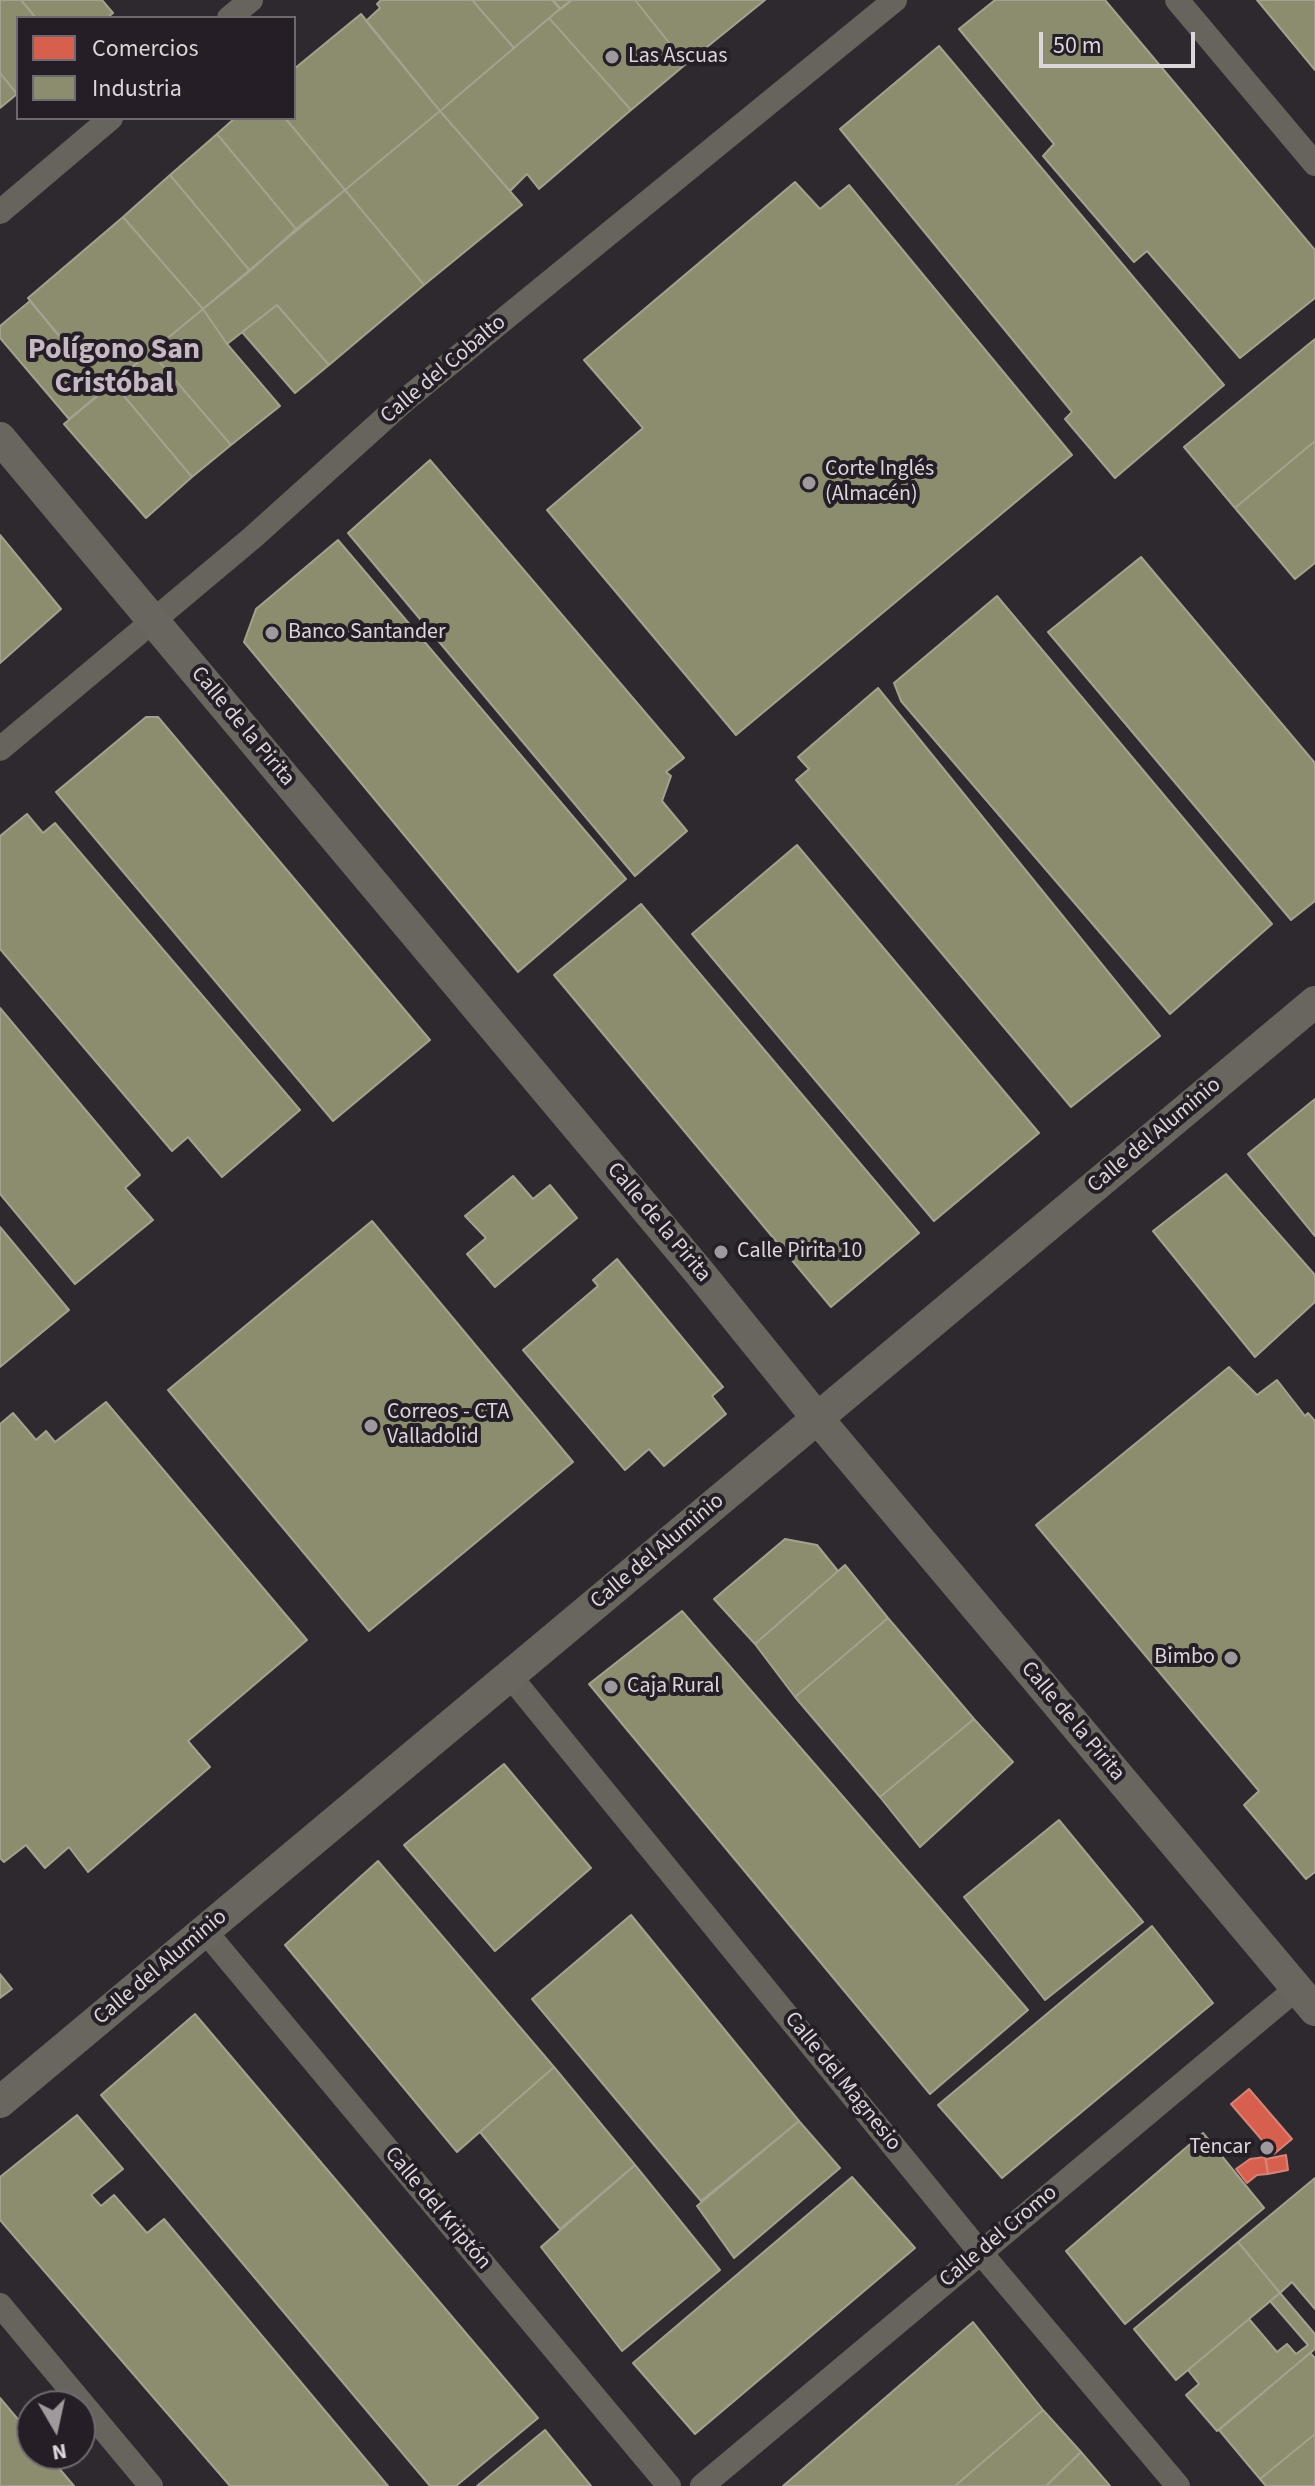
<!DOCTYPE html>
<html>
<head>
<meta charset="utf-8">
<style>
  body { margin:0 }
  #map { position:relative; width:1315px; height:2486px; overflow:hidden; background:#2e292e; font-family:"Source Sans 3",sans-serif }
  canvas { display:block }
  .legend { position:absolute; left:16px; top:16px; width:280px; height:104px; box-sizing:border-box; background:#261e26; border:2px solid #6f686e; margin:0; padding:10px 14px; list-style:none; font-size:24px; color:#dcd6db }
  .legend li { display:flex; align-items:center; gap:16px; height:40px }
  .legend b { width:40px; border:2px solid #6f686e }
  .north { position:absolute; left:16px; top:2390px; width:80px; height:80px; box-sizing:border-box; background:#261e26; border:2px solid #6f686e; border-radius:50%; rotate:171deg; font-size:22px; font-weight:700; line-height:32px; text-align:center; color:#dcd6db }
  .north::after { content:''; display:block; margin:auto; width:28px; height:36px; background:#9f999e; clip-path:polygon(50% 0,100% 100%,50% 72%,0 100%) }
  .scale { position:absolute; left:1039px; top:32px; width:156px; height:36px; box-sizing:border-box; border:4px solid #dcd6db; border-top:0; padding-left:10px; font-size:24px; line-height:28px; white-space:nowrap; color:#dcd6db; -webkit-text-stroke:6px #261e26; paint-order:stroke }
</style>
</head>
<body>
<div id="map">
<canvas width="1315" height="2486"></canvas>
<ul class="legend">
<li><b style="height:22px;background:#d6604d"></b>Comercios</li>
<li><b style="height:22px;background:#8c8c6e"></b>Industria</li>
</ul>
<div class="north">N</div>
<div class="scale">50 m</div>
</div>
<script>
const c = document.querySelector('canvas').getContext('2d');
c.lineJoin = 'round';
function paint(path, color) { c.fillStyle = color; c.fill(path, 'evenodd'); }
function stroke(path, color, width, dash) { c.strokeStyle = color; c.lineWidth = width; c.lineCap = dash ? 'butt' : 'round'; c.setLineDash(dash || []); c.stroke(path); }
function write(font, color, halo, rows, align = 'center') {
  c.font = font + ' "Source Sans 3",sans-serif'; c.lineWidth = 8; c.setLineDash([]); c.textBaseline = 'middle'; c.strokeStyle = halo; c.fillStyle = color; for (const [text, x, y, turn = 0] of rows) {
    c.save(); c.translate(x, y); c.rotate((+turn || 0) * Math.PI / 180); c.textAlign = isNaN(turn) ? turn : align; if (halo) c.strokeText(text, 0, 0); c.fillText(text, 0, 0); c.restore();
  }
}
const shops = new Path2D(`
  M1249 2089 1292 2139 1274 2154 1231 2104Z
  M1286 2155 1288 2170 1268 2174 1266 2159Z
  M1265 2157 1268 2174 1257 2175 1247 2183 1236 2169 1250 2159Z`);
const industry = new Path2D(`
  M0 0H21L36 18H18L17 94 0 73Z
  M21 0H102L113 13 107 18H36Z
  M381 0H472L514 48 440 111 366 21 380 8 377 4Z
  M472 0H552L560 9 514 48Z
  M553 0H572L561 9Z
  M571 0H635L686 64 631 110 549 18Z
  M635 0H765L686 64Z
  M995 0H1105L1315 250V298L1240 358 1147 251 1134 262 1043 156 1054 144 959 29Z
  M1257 0H1315V70Z
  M361 14 440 111 345 190 285 118H294V69Z
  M549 18 631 110 539 189 527 174 510 191 440 111Z
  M939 46 1224 385 1115 478 1065 419 1072 412 840 129Z
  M0 73 17 94 0 108Z
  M440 111 522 205 424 285 345 190Z
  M235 118H285L345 190 296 229 217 134Z
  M217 134 296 229 250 271 170 175Z
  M170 175 250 271 203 309 123 217Z
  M795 182 820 209 849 185 1072 455 736 735 547 510 643 428 584 360Z
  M345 190 424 285 329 365 277 305 227 344 203 309Z
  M123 217 203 309 104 390 28 298Z
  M30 301 104 390 69 419 0 338V326Z
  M277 305 329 365 295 393 242 332Z
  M203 309 227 344 280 406 231 445 151 352Z
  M1315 339V441L1235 508 1184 447Z
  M151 352 231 445 192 477 113 383Z
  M113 383 192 477 146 518 64 424Z
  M1315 441V563L1295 579 1235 508Z
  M430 460 684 758 666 772 671 776 662 801 687 831 635 876 348 533Z
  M0 535 61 609 0 663Z
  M338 540 626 879 518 972 244 642 256 609Z
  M1141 557 1315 763V901L1291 920 1048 632Z
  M997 596 1272 924 1170 1014 901 701 894 683Z
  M878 688 1160 1036 1071 1107 796 780 809 769 798 757Z
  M146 717H158L430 1040 333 1121 56 792Z
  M27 814 43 833 55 823 300 1110 222 1177 188 1137 172 1151 0 949V836Z
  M797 845 1039 1133 934 1221 692 934Z
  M641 904 919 1233 831 1307 554 975Z
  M0 1008 140 1175 125 1188 153 1220 75 1284 0 1194Z
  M1315 1099V1236L1248 1154Z
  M1226 1174 1315 1275V1302L1255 1357 1153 1231Z
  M513 1176 533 1199 550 1185 577 1218 495 1287 467 1254 486 1238 465 1216Z
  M372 1221 573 1462 369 1631 168 1390Z
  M0 1227 69 1310 0 1367Z
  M617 1259 723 1387 712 1396 726 1414 664 1466 649 1449 625 1470 523 1350 598 1286 593 1280Z
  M1229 1367 1257 1395 1277 1380 1305 1416 1308 1413 1315 1421V1872L1306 1879 1244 1805 1259 1791 1036 1525Z
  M106 1402 307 1640 188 1741 210 1767 88 1872 69 1847 45 1868 26 1845 4 1862 0 1858V1424L13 1413 36 1440 46 1431 55 1442Z
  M785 1539 817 1545 838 1571 755 1644 714 1599Z
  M845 1565 888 1618 795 1697 755 1644Z
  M682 1611 1028 2010 930 2094 589 1684Z
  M888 1618 974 1719 880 1797 795 1697Z
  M974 1719 1013 1762 920 1847 880 1797Z
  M504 1764 591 1868 495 1951 404 1845Z
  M1059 1820 1143 1922 1045 2000 964 1897Z
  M378 1861 554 2067 457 2152 285 1945Z
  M631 1915 799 2121 701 2201 532 1999Z
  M1152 1926 1213 2003 1002 2178 938 2105Z
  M0 1974 12 1989 0 1998Z
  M195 2014 538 2418 456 2486H430L101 2095Z
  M554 2067 635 2165 560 2229 480 2132Z
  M77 2115 123 2169 91 2195 101 2206 114 2195 147 2233 164 2219 388 2486H230L0 2220V2177Z
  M799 2121 840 2168 734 2258 697 2206Z
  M1203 2133 1264 2208 1125 2324 1066 2251Z
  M635 2165 720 2270 622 2351 541 2247Z
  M852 2177 915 2248 695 2434 633 2363Z
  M1315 2178V2309L1292 2282 1280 2293 1238 2242Z
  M1238 2242 1280 2293 1176 2380 1134 2329Z
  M1280 2293 1315 2334V2349L1217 2431 1186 2395 1199 2384 1188 2370 1249 2319 1277 2352 1287 2344 1296 2354 1308 2345 1270 2301Z
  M973 2322 1043 2410 955 2486H783Z
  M1310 2353 1315 2358V2434L1260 2479 1219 2430Z
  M0 2398 32 2436V2454H47L74 2486H0Z
  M1043 2410 1081 2452 1046 2486H955Z
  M545 2430 591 2486H477Z
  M1315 2434V2486H1266L1260 2479Z
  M1081 2452 1110 2486H1046Z`);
const street = new Path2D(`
  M1177 0 1315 164
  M229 18 251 0
  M0 212 111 118
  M0 749 252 538 404 401 895 0
  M510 1676 980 2252 1178 2486
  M205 1931 669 2486
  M0 2305 151 2486
  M702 2486 1296 1989`);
const secondary = new Path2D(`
  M0 438 699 1272 818 1419 1315 2010
  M0 2102 1315 1002`);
const markers = [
  [612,57,8,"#9f999e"],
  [809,483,8,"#9f999e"],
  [272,633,8,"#9f999e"],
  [721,1252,8,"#9f999e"],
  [371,1426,8,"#9f999e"],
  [1231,1658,8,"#9f999e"],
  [611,1687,8,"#9f999e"],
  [1267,2148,8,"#9f999e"]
];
const poiNames = [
  ["Las Ascuas",628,57],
  ["Corte Inglés",825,470],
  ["(Almacén)",825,495],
  ["Banco Santander",288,633],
  ["Calle Pirita 10",737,1252],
  ["Correos - CTA",387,1413],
  ["Valladolid",387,1438],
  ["Bimbo",1215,1658,"right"],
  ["Caja Rural",627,1687],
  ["Tencar",1251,2148,"right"]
];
const streetNames = [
  ["Calle del Cobalto",444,370,-40],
  ["Calle de la Pirita",242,727,50],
  ["Calle del Aluminio",1155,1136,-40],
  ["Calle de la Pirita",658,1223,50],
  ["Calle del Aluminio",658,1552,-40],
  ["Calle de la Pirita",1072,1722,50],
  ["Calle del Aluminio",161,1968,-40],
  ["Calle del Magnesio",842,2082,51],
  ["Calle del Kriptón",437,2209,50],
  ["Calle del Cromo",999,2237,-40]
];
const districtNames = [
  ["Polígono San",114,351],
  ["Cristóbal",114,385]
];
paint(shops, '#d6604d');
stroke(shops, '#d88378', 2);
paint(industry, '#8c8c6e');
stroke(industry, '#a4a28f', 2);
stroke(street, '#66645d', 24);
stroke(secondary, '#69665f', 32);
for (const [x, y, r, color] of markers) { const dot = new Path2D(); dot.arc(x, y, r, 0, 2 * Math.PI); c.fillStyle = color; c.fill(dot); stroke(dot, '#261e26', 3); }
write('22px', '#dcd6db', '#261e26', poiNames, 'left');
write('22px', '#dcd6db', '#261e26', streetNames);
write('bold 30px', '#c5b9c4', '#261e26', districtNames);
</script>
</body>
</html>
